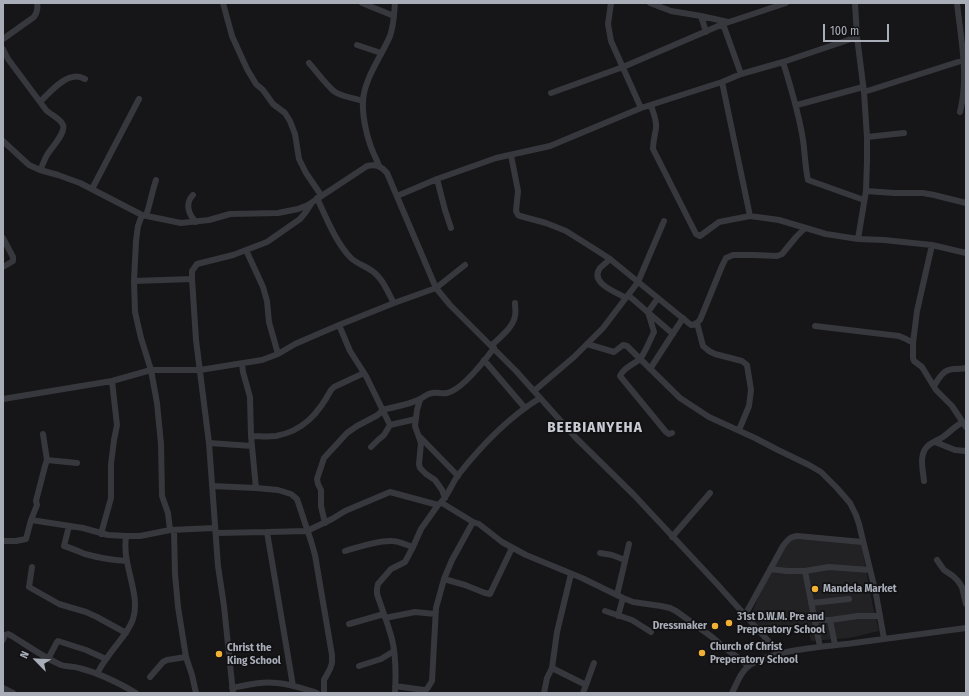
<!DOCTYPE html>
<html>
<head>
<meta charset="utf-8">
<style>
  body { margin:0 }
  #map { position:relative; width:969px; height:696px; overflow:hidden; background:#161618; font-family:"Fira Sans Condensed",sans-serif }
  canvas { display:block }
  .frame { position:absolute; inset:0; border:4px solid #a8adb8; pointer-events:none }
  .north { position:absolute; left:16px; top:640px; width:40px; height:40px; -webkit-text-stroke:3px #111113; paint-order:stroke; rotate:294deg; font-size:11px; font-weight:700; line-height:16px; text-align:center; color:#a8adb8 }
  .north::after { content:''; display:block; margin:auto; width:14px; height:18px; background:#a8adb8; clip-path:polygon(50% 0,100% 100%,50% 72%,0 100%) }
  .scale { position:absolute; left:823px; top:24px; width:66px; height:18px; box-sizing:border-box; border:2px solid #a8adb8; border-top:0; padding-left:5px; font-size:12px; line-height:14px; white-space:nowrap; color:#a8adb8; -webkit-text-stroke:3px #111113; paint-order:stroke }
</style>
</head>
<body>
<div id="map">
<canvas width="969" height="696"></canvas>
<div class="frame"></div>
<div class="north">N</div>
<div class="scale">100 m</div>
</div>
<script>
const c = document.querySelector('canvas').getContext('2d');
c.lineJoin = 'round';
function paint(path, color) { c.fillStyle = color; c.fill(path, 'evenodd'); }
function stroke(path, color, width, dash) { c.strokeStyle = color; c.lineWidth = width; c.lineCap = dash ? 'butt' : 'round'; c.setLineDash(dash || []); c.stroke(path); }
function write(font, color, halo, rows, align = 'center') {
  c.font = font + ' "Fira Sans Condensed",sans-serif'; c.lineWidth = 3.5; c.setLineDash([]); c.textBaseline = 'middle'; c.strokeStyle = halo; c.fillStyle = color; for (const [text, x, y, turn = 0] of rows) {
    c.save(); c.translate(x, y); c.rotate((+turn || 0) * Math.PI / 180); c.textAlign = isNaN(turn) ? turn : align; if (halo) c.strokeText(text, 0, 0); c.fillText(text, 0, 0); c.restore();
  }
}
const built = new Path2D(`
  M791 539 861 543 872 602 879 631 849 638 811 641 807 624 762 630 751 615 767 576Z`);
const minor = new Path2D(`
  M223 3 232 36 247 69 256 84 263 90 273 104 285 113 290 121 295 134 299 159 306 173 321 195
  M362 3 394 16
  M611 3 608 24 611 41 641 108
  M650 3 671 11 701 16 728 22
  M855 3 857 37 864 92 867 137V161L866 191 858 239
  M957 3C961 40 969 76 960 112
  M701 16 706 32
  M723 24 741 74
  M3 39 34 17C37 13 38 8 37 3
  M357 45 381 53
  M3 49 8 59 46 110C51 115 61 119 63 125 66 133 51 148 47 155 44 160 43 165 40 170
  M783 62C791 88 799 113 803 140 805 153 805 167 808 180L864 200
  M309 63C317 72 327 86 335 92 343 97 354 98 363 101
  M722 82 750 216
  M864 92 964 60
  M551 93 623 67 723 24 786 3
  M40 102C48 94 62 78 73 77 77 76 81 77 85 79
  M651 105C653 113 657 120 656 128 655 135 653 142 653 149L696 234 700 236 719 222 750 216 779 220 826 234 858 239 884 240 932 245 966 253
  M797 105 863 87
  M867 137 904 133
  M3 141 29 165 40 170 58 175 80 183 142 215 181 223 209 220 230 214 278 213 298 209 308 205 367 166C376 164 381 166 387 173L436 288 450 305 516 371 576 438 634 495 717 584 780 654
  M511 155 518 191 516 211 518 215 520 216 546 223 566 231 593 248 610 259 691 325C695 325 697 323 700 320L722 266 726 258 733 255H754L777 256 782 254 796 237 805 228
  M379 166C377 160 375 157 373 152 367 138 362 116 363 101 364 79 381 57 390 36 394 25 394 14 395 3
  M437 179 445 210 451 228
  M92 189 139 99
  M866 191 894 193H923L934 195 966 203
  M193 195C185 203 188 214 196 222
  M397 196 437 179 496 158 550 146 641 108 722 82 741 74 783 62 857 37
  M317 198C326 217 336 243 351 258 356 263 363 265 369 269 382 276 387 291 394 303
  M142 215 138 226 136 241 134 281 135 312 141 338 151 370 157 403 161 444 162 496 168 513 170 530
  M146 216C150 204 152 192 156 180
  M3 238 13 257V261L3 267
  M932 245 917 311 913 343V358L914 361 922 367 936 390 952 406 966 427
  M246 250 263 287 267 301 269 322 278 354
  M610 259C607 262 603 265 600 268 589 283 616 292 626 298
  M134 281 192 279
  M628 295 673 334
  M658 298 648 312 654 332C650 340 645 353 640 359 633 365 624 367 620 376L666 432 669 434 672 433
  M697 323 703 346 709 351 715 354 742 361 747 365 751 390 749 406 739 430
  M339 325 350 351 366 376 390 425 384 435 378 440 371 447
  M815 326 899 336 906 339 913 343
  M587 344 614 352 623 345 627 346 680 398 709 417 755 438 778 450 809 465 821 472 837 488 850 503 856 515 859 524 876 594 884 639
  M491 346C499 338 513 328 515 316 516 312 515 307 515 303
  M484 360 525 408
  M242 364 243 372 250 397 251 436 256 488
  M650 369 683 318
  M934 386C939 378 943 370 953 369 958 369 962 369 966 368
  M534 391 574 357 603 328 638 282 664 221
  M3 399 112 381 151 370H200L262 360 278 354 295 344 339 325 394 303 436 288 465 265
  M420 400 417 410 415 426 421 443 419 464 420 468 426 474 435 480 442 490 445 498
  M390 425 416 419
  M251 436C259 436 268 437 276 436 303 431 318 414 331 390L334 387 364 373
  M420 437 458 476
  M935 442 955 450 966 451
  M209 443 252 446
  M47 460 77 463
  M924 481C923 470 918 453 929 445 933 442 938 440 943 437 950 432 955 426 963 422
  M212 486 256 488 278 490 291 494 297 499 311 541 315 555 332 655V663L330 669 324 680V693
  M442 503 473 522 479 524 502 542 526 555 582 578 623 598 633 602 661 606 670 608 676 611 712 637 725 648 749 666
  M31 520 83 528 108 535 126 536H140L170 530 215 528
  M325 523 321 506V490L318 484 317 479 324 458 347 433 357 426 376 416 380 413 382 410C394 407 407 405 418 400 423 398 426 394 432 393 437 392 442 394 447 393 462 390 485 360 494 348
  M69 526 64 546C71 548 78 551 85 554 99 558 112 560 127 561
  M174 530 175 574 178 607 186 657 192 675 196 693
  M267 532 307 531 332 519 345 511 390 492 438 505C448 498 451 484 459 474 481 446 509 417 540 398
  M216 533 267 532 293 686
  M101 534 111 498V464L114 440 117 425 112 381
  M672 537 710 493
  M3 541H16L26 539 31 520 37 505 36 501 45 466 47 460 43 434
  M345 551C358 547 379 540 392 541 399 541 406 545 413 547
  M600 553 612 555 625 560
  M937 560 944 570 953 576 958 581 962 587 966 604
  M32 567 29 587 59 604 86 612 97 617 126 633
  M770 569 787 571H805L829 567 870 570
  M805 571 820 647
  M444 579 465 585 485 593 490 594 512 548
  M617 595 629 544
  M811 603 849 599
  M605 611 632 620 651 632
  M745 615 783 546C788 540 789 537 797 536L863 542
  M618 616 623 598
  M385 618 415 612 435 614
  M815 620H830L858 616H880
  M830 620 835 645
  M349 624 384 614
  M3 640 5 635 8 634 12 636C28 646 43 657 61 665 67 667 73 666 79 668 99 673 119 683 136 693
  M48 659 57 642 58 641 86 650 106 659
  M359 666 381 659 394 651
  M552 668 586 685 583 693
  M97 674C100 668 103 663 107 658 115 645 128 634 133 619 139 602 130 579 127 561 125 553 125 545 126 536
  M150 677 163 662 167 660 186 657
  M586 685 594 663
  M395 686 424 690 427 689 432 681 436 608 444 579 452 560 473 522
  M3 688 13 693
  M232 688C247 685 262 681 277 683 291 684 304 689 317 693
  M233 693 224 606 218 566 209 443 196 340 192 279V271L197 264 233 255 267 242 300 219 305 213 311 204
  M395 693C396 676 396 656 392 639 388 624 382 609 377 594V589L378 584 391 569 405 562 413 547 421 529 438 505
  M544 693 547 678 552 668 557 632 571 574
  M732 693C737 683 741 671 750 665 775 649 824 647 854 643 891 638 929 633 966 628`);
const markers = [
  [815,589,4,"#f2b134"],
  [729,623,4,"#f2b134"],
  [715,626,4,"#f2b134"],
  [702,653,4,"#f2b134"],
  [219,654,4,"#f2b134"]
];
const poiNames = [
  ["Mandela Market",823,589],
  ["31st D.W.M. Pre and",737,617],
  ["Preperatory School",737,630],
  ["Dressmaker",707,626,"right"],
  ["Church of Christ",710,647],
  ["Preperatory School",710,660],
  ["Christ the",227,648],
  ["King School",227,661]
];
const districtNames = [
  ["BEEBIANYEHA",595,428]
];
paint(built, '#222225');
stroke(minor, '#37383d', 6);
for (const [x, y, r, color] of markers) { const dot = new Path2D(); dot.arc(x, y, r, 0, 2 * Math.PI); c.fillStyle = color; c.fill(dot); stroke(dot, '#111113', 1.5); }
write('bold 11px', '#a8adb8', '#111113', poiNames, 'left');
c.letterSpacing = '1px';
write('bold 15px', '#c9ccd4', '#111113', districtNames);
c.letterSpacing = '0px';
</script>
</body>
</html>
